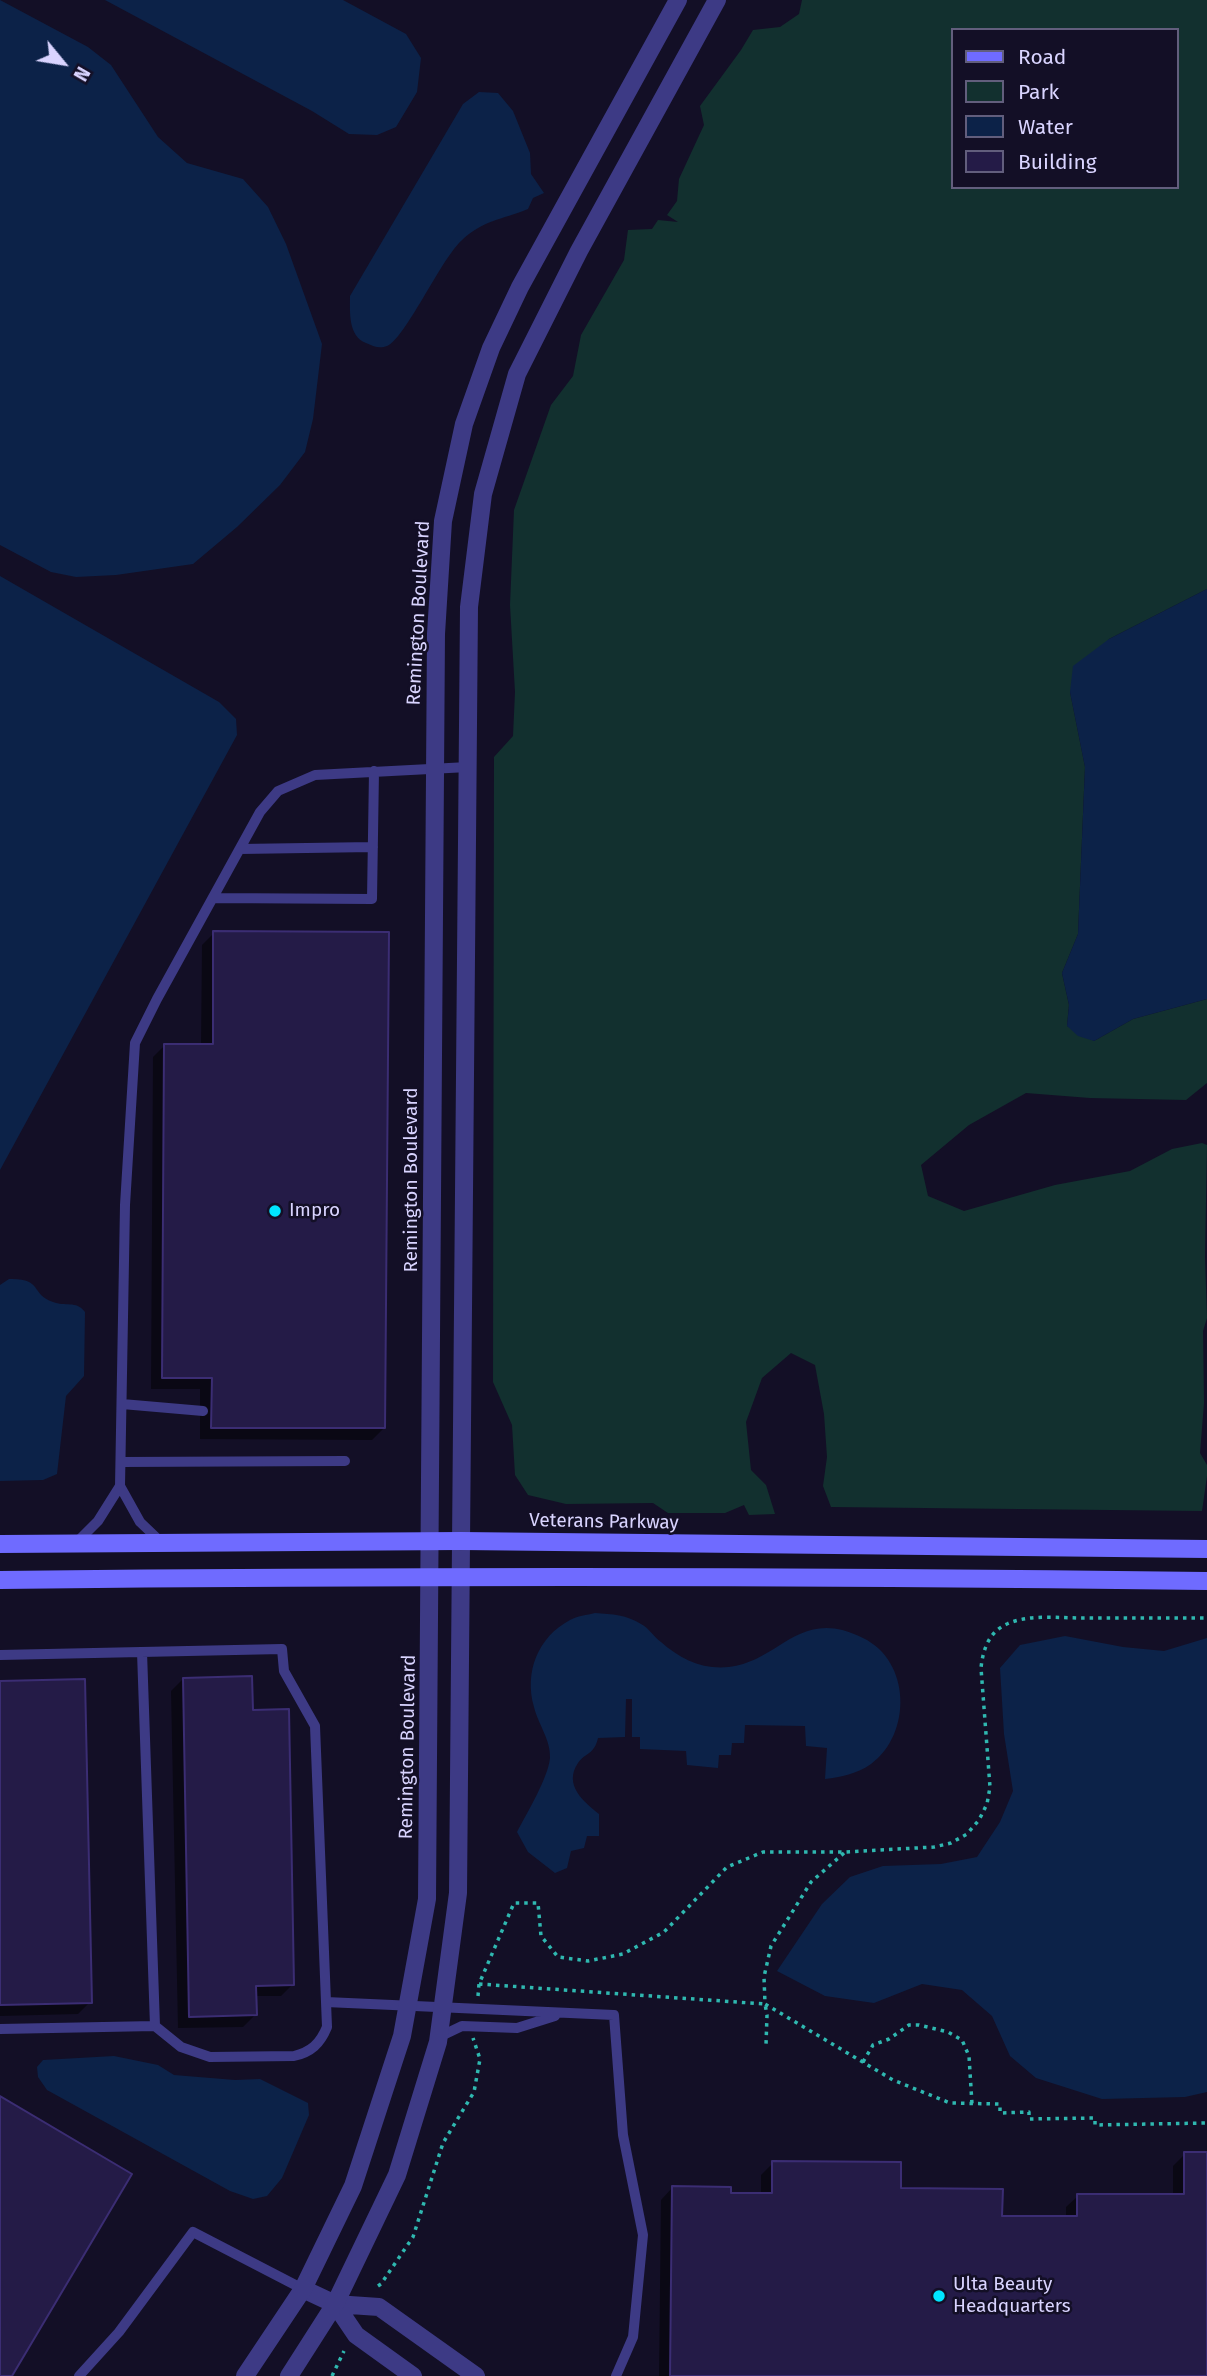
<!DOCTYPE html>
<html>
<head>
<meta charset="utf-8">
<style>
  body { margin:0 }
  #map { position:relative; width:1207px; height:2376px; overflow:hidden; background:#130f26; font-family:"Fira Sans",sans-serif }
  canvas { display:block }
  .legend { position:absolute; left:951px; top:28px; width:228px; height:161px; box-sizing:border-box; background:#130f26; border:2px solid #625e7d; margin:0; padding:9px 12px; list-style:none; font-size:21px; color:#d9d4ff }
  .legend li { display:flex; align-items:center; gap:14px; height:35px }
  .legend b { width:35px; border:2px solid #625e7d }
  .north { position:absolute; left:28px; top:28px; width:70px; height:70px; -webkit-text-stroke:5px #130f26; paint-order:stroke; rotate:120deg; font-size:19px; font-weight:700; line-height:28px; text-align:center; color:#d9d4ff }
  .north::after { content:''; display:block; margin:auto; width:24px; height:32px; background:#d9d4ff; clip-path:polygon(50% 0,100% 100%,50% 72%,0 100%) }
</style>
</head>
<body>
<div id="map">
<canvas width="1207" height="2376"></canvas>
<ul class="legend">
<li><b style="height:9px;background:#6f6bff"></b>Road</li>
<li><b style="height:19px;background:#12302f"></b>Park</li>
<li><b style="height:19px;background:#0c2248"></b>Water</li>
<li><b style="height:19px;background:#241b47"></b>Building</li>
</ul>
<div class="north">N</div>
</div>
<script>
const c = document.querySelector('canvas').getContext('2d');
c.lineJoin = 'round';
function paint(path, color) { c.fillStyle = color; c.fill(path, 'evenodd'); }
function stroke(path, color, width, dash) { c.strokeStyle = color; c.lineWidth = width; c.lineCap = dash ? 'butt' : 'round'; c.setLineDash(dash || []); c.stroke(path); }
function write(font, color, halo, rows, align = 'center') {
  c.font = font + ' "Fira Sans",sans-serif'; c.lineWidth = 5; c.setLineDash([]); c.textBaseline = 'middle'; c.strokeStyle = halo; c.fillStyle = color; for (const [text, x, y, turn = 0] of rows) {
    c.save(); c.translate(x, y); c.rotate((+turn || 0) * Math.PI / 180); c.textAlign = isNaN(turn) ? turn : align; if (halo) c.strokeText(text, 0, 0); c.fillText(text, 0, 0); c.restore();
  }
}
const green = new Path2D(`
  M802 0H1207V589L1109 639 1070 692 1085 767 1078 934 1062 973 1069 1005 1067 1026 1094 1041 1133 1019 1207 999V1083L1186 1100 1090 1098 1026 1093 969 1125 921 1165 928 1196 964 1211 1055 1185 1130 1171 1172 1149 1202 1143 1207 1145 1205 1257 1207 1318 1203 1331 1204 1403 1200 1453 1207 1465V1476L1202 1511 831 1507 823 1486 827 1457 824 1414 815 1365 791 1353 762 1378 746 1422 751 1470 766 1485 775 1514 749 1515 744 1505 725 1513H668L653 1503 566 1504 528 1495 515 1475 512 1425 493 1382 494 757 513 736 515 692 510 605 514 510 551 405 573 376 581 335 624 260 628 230 652 229 658 220 678 222 667 215 677 201 679 179 704 125 700 106 741 50 753 30 780 27 799 14ZM953 30H1177V187H953Z`);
const water = new Path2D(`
  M0 0 88 47 111 65 158 137 187 163 243 179 268 207 286 244 322 344 313 419 305 452 280 485 237 527 193 564 116 575 76 577 51 572 0 545Z
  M105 0H343L406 34 421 58 417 92 396 127 377 135 349 134 312 111Z
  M479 92 498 93 513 111 530 153 531 174 544 193 533 198 528 209C501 220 483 220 461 241 440 261 405 339 387 346 379 349 373 346 366 343 348 336 350 312 350 296L463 104Z
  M0 576 219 702 236 719 237 735 0 1170Z
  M1207 589V999L1133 1019 1094 1041 1078 1036 1067 1026 1069 1005 1062 973 1078 934 1085 767 1070 692 1073 666 1109 639Z
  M9 1279C43 1278 30 1294 53 1302 65 1307 76 1300 85 1312L84 1376 66 1396 57 1474 43 1480 0 1481V1285Z
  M595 1613C612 1614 627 1615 641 1624 649 1628 654 1637 661 1642 680 1659 703 1670 729 1667 781 1661 799 1606 863 1638 911 1661 912 1734 871 1764 857 1774 841 1777 825 1779L827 1748 806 1746 805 1726 745 1725 744 1743H732L731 1755H719L718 1768 687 1765 686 1751 640 1749V1737H632V1699H626L625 1737 598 1738C594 1755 586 1752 578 1763 563 1785 584 1802 599 1814V1836H587L584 1848 571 1851 567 1868 555 1873 528 1852 517 1832C527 1813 548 1778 550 1758 551 1740 538 1724 534 1707 524 1672 538 1637 570 1620 577 1616 587 1615 595 1613Z
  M1065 1636 1123 1647 1164 1651 1207 1638V2092L1185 2097 1102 2099 1036 2078 1010 2056 992 2016 962 1990 922 1984 874 2003 825 1996 777 1971 822 1904 850 1877 883 1866 941 1864 977 1857 1000 1822 1013 1791 1004 1734 1000 1668 1020 1645Z
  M114 2056 158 2065 174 2075 235 2080 260 2079 308 2103 309 2115 282 2178 267 2196 253 2199 230 2191 47 2090 38 2077 37 2067 43 2060Z`);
const shadow = new Path2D(`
  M214 933 384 1428 372 1440 200 1439V1389H151L153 1057 165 1045 201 1046 202 945Z
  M183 1679 251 1711 293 1984 281 1996H255V2015L243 2027 178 2028 171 1691Z
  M0 1683 90 2002 78 2014 0 2016Z
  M1185 2154H1207V2376H659L661 2200 672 2188 730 2194 761 2195V2175L773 2163 899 2190 1000 2218H1066V2207L1078 2196H1173V2166Z`);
const building = new Path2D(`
  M213 931 389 932 385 1428H211L212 1378H162L164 1044H213Z
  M252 1676 253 1710 289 1709 294 1985 256 1986 257 2015 189 2017 183 1678Z
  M85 1679 92 2003 0 2005V1681Z
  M0 2096 132 2174 12 2376H0Z
  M1184 2152H1207V2376H670L672 2186 731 2187V2193H772V2161L901 2162V2188L1003 2189 1002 2216H1077V2194H1184Z`);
const path = new Path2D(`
  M844 1853 811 1882 771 1946 764 1977 765 2004 893 2080 950 2103 1000 2104V2113L1029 2112V2119L1095 2118V2125L1207 2123
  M479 1984 765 2004 767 2015 766 2045
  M478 1996 479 1984 514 1903H538L541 1936 558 1957 588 1961 623 1954 664 1932 727 1867 763 1852H845L934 1847 951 1843 967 1834 979 1820 987 1804 990 1787 981 1668C983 1649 989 1632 1007 1624 1028 1614 1060 1618 1082 1618 1124 1618 1165 1618 1207 1618
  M863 2062 873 2045 889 2039 909 2025H919L948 2032 962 2040 969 2056 972 2104
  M378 2286 381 2284 413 2237 443 2143 474 2092 480 2059 473 2038
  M332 2376 344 2351`);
const service = new Path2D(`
  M240 849 373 847
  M213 898 372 899 374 771
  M122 1404 203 1411
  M121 1462 345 1461
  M120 1486 125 1205 135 1043 157 999 260 812 278 791 315 775 468 767
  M75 1544 98 1521 120 1486 140 1522 162 1543
  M142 1652 155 2026
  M0 1655 282 1649 284 1671 315 1726 327 2027C320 2044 311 2052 294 2056L210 2057 181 2047 155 2026 0 2029
  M326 2002 614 2015 623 2135 643 2235 633 2337 616 2376
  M439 2037 462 2026 517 2028 555 2016
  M79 2376 119 2332 193 2232 303 2289`);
const minor = new Path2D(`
  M303 2289 335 2304 379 2307 476 2376
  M335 2304 356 2335 413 2376`);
const tertiary = new Path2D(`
  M245 2376 303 2289 353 2186 402 2036 427 1899 436 634 443 521 464 424 491 348 520 287 678 0
  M289 2376 335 2304 397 2175 438 2042 458 1893 469 607 483 494 517 374 579 251 717 0`);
const secondary = new Path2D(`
  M0 1544 461 1541 1207 1549
  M0 1580C402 1576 805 1576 1207 1581`);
const markers = [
  [275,1211,7,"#00e5ff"],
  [939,2296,7,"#00e5ff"]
];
const streetNames = [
  ["Remington Boulevard",419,613,-87],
  ["Remington Boulevard",412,1180,-90],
  ["Veterans Parkway",604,1522,1],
  ["Remington Boulevard",408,1747,-89]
];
const poiNames = [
  ["Impro",289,1211],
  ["Ulta Beauty",953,2285],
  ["Headquarters",953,2307]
];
paint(green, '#12302f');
paint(water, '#0c2248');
paint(shadow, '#0007');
paint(building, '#241b47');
stroke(building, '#3b2d73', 2);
stroke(path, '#2fb8b0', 3.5, [3.5, 5]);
stroke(service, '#3d3a85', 10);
stroke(minor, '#3d3a85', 18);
stroke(tertiary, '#3d3a85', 18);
stroke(secondary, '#6f6bff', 18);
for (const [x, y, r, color] of markers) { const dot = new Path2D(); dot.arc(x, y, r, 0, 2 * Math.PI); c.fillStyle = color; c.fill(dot); stroke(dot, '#130f26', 2.5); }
write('19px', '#d9d4ff', '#130f26', streetNames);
write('19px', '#d9d4ff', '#130f26', poiNames, 'left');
</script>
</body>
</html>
